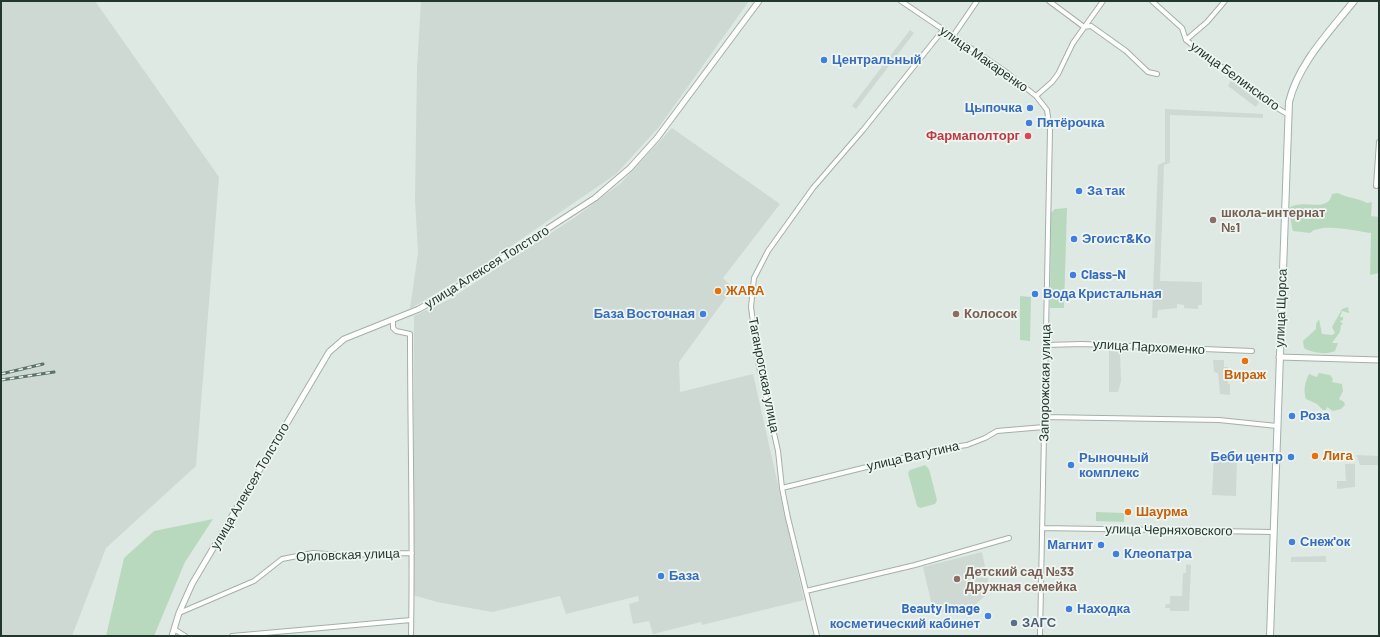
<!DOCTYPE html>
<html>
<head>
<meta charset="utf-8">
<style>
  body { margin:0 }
  #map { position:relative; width:1380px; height:637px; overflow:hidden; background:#dfe9e3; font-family:Barlow,sans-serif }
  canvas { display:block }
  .frame { position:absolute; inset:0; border:2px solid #22382f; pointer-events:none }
</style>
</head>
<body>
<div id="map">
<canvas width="1380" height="637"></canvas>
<div class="frame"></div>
</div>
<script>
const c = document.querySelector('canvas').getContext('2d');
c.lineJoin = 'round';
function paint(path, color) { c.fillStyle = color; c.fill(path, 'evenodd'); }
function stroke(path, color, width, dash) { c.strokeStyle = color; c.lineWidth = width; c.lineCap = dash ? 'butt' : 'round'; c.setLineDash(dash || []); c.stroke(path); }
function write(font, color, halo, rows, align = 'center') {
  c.font = font + ' Barlow,sans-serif'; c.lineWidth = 3.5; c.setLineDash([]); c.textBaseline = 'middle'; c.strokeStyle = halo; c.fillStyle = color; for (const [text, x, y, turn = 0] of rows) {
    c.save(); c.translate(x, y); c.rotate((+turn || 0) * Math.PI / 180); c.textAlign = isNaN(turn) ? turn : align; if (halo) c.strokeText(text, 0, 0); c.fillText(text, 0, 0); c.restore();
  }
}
const built = new Path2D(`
  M1 1H95L219 177 196 466 106 548 72 636H1Z
  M421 1H749L659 127 616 174 485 264 410 309 418 253 415 199 417 68Z
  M910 30 914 33 856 109 852 106Z
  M1231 80 1259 102 1256 107 1228 86Z
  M1165 109 1263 114V118L1170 115V163L1164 165 1160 281 1202 282V305H1198V309L1184 308V305L1177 304V308L1158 310 1157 318H1152L1158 165 1165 162Z
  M672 128 780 204 723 278 733 288 679 362 680 392 753 374 804 600 702 625 701 622 653 634 649 621 633 624 629 604 639 601 638 596 566 614 560 596 492 612 437 602 413 595 414 316 450 299 577 216 621 183Z
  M1109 351 1120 352 1121 381 1118 392H1109Z
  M1213 360H1224V367H1228V384H1230V395L1220 394 1218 373 1214 372Z
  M1214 455 1237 456 1236 496 1212 495Z
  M1356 455 1378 456 1379 465H1360Z
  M1345 464H1355V487L1337 489V481H1346Z
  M982 552 990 591 974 606 934 614 923 567Z
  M1326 556V562H1291V557Z
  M1186 564 1191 565 1189 611H1170V608H1165L1166 604H1170V596H1182L1183 573H1186Z`);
const green = new Path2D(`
  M1338 193C1347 198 1358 198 1367 203L1372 202 1371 216 1379 217V273L1370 275 1371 233C1356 231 1321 222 1310 233L1293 231 1292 228 1289 208C1303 198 1328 214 1332 194Z
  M1067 208 1064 308H1050L1051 213 1055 209Z
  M1020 296 1031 297 1030 341 1020 340Z
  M1348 307 1349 313 1342 311 1340 317H1343V320L1340 321 1343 324 1341 325 1340 332 1332 343H1338L1335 351C1327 355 1312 353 1304 348L1303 341 1316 329V324L1319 319 1322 334 1332 335 1335 333 1332 327 1342 309Z
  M1319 373 1330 375 1333 379 1332 382 1342 384 1343 391 1339 399 1344 402 1345 405 1341 409 1333 411 1327 407 1326 410H1323L1317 404 1306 399C1303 390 1305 382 1309 374L1317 377Z
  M925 465 929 469 937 500 935 504 920 508 917 506 908 473 910 470Z
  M1096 512 1124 513V522L1096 521Z
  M213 519 185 562 154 636H106L124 558 154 531Z`);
const minor = new Path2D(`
  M901 1 1006 72 1036 96 1047 110 1050 130 1040 636
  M1049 1 1084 27 1091 26 1126 51 1148 72 1157 74
  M1152 1 1182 28 1186 40 1269 103 1287 114
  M953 36 977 1
  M1186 40 1207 22 1225 1
  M1036 96 1052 82 1058 74 1073 43 1103 1
  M1376 186 1379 142
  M393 319V328L396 331 410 334C410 435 413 535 411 636
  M1046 345 1082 344 1252 351
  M1044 417 1219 420 1277 426
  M782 488 939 449 967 445 985 438 997 431 1044 427
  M1042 528 1273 532
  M806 591 915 565 1009 538
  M179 613 254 581 282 559 313 553 342 555 412 553
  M174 629 185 636
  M232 636 411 620
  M817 636 788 518 782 488 778 451 759 366 751 307 754 278 768 251 813 188 863 130 943 30`);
const tertiary = new Path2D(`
  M1279 357 1379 360
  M172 636 179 613 192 584 329 352 344 339 419 309 459 286 595 198 630 168 657 138 759 1`);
const secondary = new Path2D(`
  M1270 636 1289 102C1298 64 1330 31 1354 1`);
const rail = new Path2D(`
  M1 374 43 364
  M1 380 54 372`);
const markers = [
  [824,60,4,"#3f7fe0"],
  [1030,108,4,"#3f7fe0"],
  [1029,123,4,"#3f7fe0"],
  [1028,136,4,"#e0444e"],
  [1079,191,4,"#3f7fe0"],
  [1213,220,4,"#8d6e63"],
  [1074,239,4,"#3f7fe0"],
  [1073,275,4,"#3f7fe0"],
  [718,291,4,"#e8710a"],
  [1035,294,4,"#3f7fe0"],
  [703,314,4,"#3f7fe0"],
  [956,314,4,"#8d6e63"],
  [1245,361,4,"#e8710a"],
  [1292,416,4,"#3f7fe0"],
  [1315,456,4,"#e8710a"],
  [1291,457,4,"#3f7fe0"],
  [1071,465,4,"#3f7fe0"],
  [1128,512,4,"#e8710a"],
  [1292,542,4,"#3f7fe0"],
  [1101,545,4,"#3f7fe0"],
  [1116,554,4,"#3f7fe0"],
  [661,576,4,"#3f7fe0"],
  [957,579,4,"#8d6e63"],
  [1069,609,4,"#3f7fe0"],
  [988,616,4,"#3f7fe0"],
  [1014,623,4,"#5c6f8a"]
];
const streetNames = [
  ["улица Макаренко",984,59,35],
  ["улица Белинского",1235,76,36],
  ["улица Алексея Толстого",487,267,-32],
  ["улица Щорса",1281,308,-88],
  ["улица Пархоменко",1149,347,3],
  ["Таганрогская улица",764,375,79],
  ["Запорожская улица",1045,383,-89],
  ["улица Ватутина",913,456,-13],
  ["улица Алексея Толстого",250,486,-60],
  ["улица Черняховского",1169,530,1],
  ["Орловская улица",348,555,-2]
];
const shopNames = [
  ["Центральный",832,60],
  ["Цыпочка",1022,108,"right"],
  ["Пятёрочка",1037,123],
  ["За так",1087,191],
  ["Эгоист&Kо",1082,239],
  ["Class-N",1081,275],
  ["Вода Кристальная",1043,294],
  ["База Восточная",695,314,"right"],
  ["Роза",1300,416],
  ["Беби центр",1283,457,"right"],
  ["Рыночный",1079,458],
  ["комплекс",1079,473],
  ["Снеж'ок",1300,542],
  ["Магнит",1093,545,"right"],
  ["Клеопатра",1124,554],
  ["База",669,576],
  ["Beauty Image",980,609,"right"],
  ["косметический кабинет",980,624,"right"],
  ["Находка",1077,609]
];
const healthNames = [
  ["Фармаполторг",1020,136]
];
const educationNames = [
  ["школа-интернат",1221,213],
  ["№1",1221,228],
  ["Колосок",964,314],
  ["Детский сад №33",965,572],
  ["Дружная семейка",965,587]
];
const foodNames = [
  ["ЖАRА",726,291],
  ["Вираж",1245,375,"center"],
  ["Лига",1323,456],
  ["Шаурма",1136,512]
];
const serviceNames = [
  ["ЗАГС",1022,623]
];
paint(built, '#cdd9d2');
paint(green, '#b9d9be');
stroke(minor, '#a3b0a9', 6);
stroke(tertiary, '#a3b0a9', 7);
stroke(secondary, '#9fb4aa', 8);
stroke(minor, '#fff', 4);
stroke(tertiary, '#fff', 5);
stroke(secondary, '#fff', 6);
stroke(rail, '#5c736a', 3);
stroke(rail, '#eff6f2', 1.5, [4.5]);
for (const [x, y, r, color] of markers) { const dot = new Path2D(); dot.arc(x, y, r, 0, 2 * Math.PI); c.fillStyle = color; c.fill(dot); stroke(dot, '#eff6f2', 1.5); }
write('13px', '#22382f', '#eff6f2', streetNames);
write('bold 13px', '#366cbe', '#eff6f2', shopNames, 'left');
write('bold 13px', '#be3a42', '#eff6f2', healthNames, 'right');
write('bold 13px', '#785e54', '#eff6f2', educationNames, 'left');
write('bold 13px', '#c56008', '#eff6f2', foodNames, 'left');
write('bold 13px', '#4e5e75', '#eff6f2', serviceNames, 'left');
</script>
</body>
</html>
